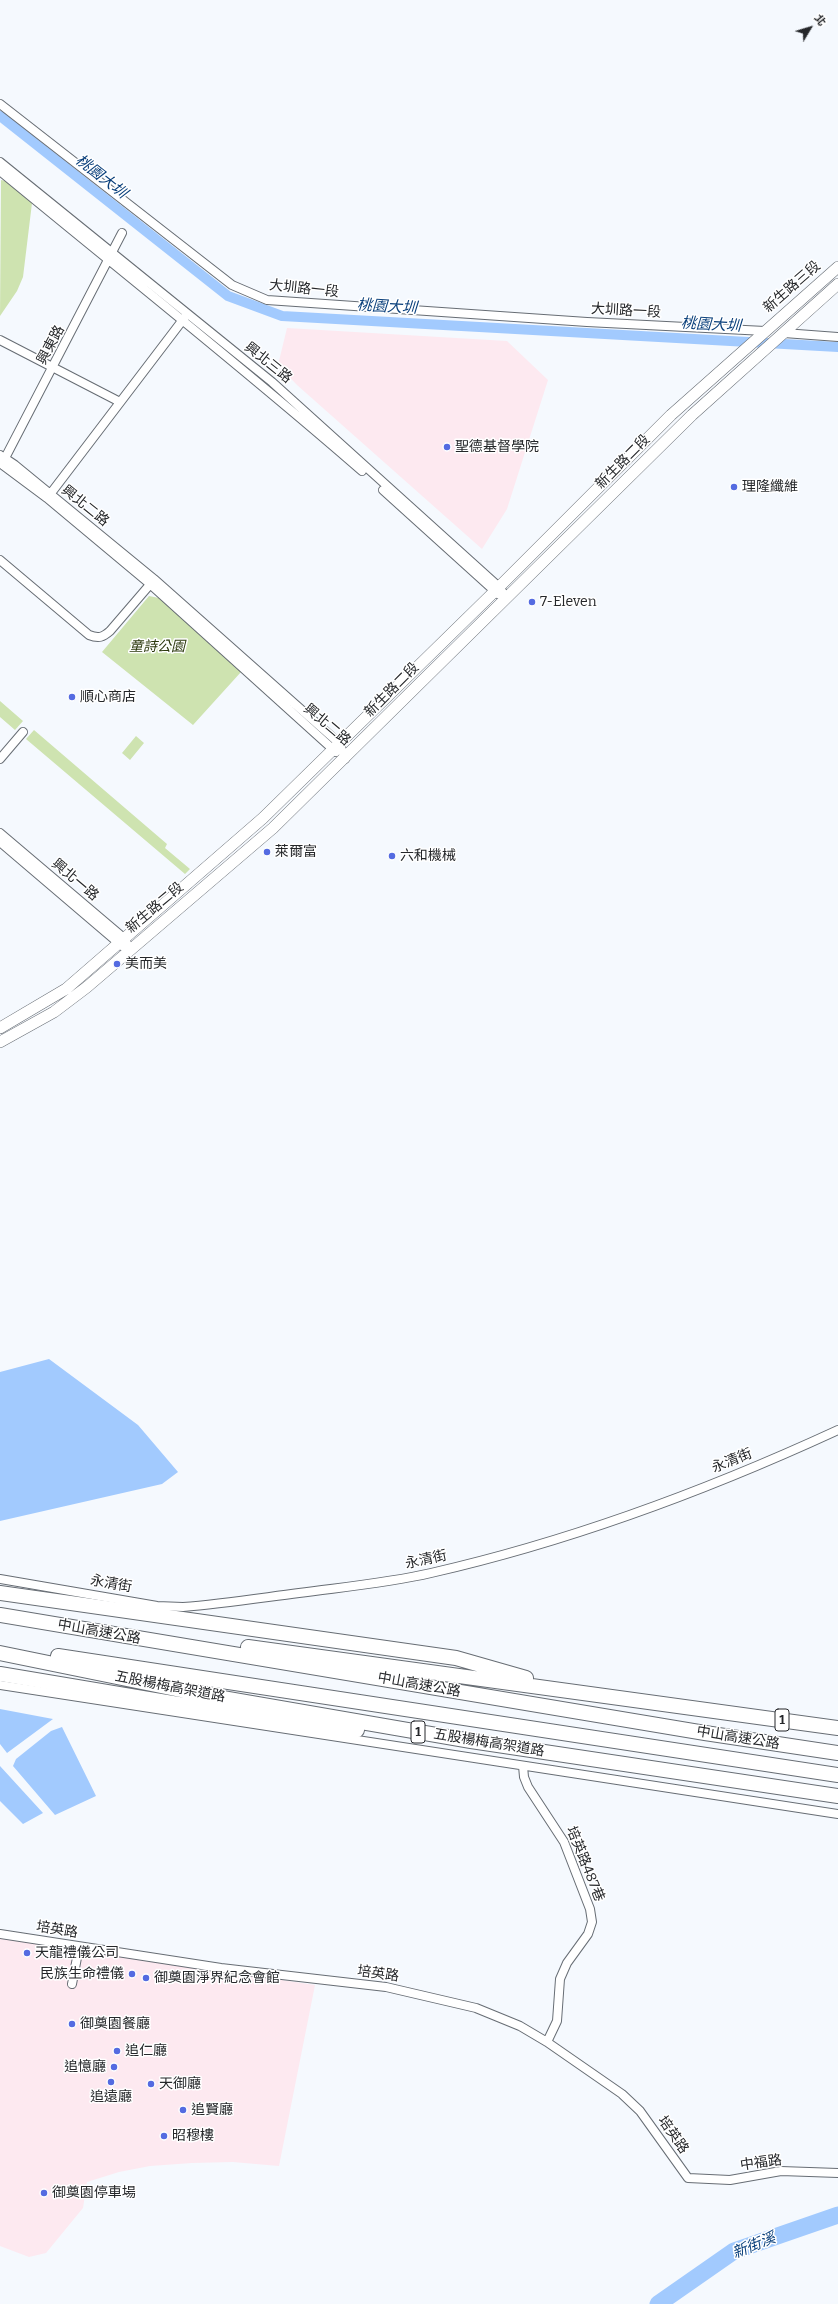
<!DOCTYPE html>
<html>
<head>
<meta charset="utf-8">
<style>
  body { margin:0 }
  #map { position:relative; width:838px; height:2304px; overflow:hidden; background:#f5f9fe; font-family:Bitter,"Noto Sans TC",serif }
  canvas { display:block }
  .north { position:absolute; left:790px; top:8px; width:40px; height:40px; -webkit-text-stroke:3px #fff; paint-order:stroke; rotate:52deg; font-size:11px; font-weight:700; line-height:16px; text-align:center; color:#25272a }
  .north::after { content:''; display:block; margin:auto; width:14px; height:18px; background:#25272a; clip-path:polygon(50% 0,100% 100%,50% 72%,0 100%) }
</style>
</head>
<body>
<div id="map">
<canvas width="838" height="2304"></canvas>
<div class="north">北</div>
</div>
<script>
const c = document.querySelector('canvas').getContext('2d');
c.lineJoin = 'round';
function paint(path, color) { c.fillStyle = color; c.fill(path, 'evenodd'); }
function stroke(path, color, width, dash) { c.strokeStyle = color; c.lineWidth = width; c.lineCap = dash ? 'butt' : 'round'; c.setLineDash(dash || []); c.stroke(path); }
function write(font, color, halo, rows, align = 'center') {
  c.font = font + ' Bitter,"Noto Sans TC",serif'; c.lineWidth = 3; c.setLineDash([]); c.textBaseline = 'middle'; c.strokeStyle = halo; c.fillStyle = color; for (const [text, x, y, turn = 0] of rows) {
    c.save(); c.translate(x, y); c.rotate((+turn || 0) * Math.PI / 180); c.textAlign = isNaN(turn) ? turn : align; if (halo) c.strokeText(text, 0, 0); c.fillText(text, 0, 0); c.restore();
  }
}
const commercial = new Path2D(`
  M287 328 507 341 548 380 507 509 482 549 297 385 278 365Z
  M0 1937 315 1985 279 2166 233 2162 192 2163 150 2166 119 2172 87 2182 83 2208 46 2253 29 2257 0 2246Z`);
const green = new Path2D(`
  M1 180 6 181 32 203 23 277 17 291 0 316Z
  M149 596 159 598 241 672 193 725 102 652Z
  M0 701 23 721 15 730 0 717Z
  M34 730 167 844 165 848 190 869 185 874 26 739Z
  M136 736 144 743 130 760 122 753Z`);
const water = new Path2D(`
  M49 1359 138 1425 178 1472 162 1484 0 1521V1372Z
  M0 1709 53 1719 7 1753 0 1744Z
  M62 1727 96 1796 55 1815 13 1766 16 1759 51 1731Z
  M0 1766 43 1813 23 1824 0 1801Z`);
const canal = new Path2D(`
  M0 116 228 296 282 316 838 347`);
const river = new Path2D(`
  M658 2304 734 2251 838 2215`);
const minor = new Path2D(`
  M0 104 232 285 267 300 587 322 765 331
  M0 162 272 382 499 587 507 598
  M0 171C121 271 244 368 362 471
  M784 333 838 337
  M0 340 120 402
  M0 455 15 465 154 579 340 744 345 759
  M3 462 122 233
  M0 463 47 498 150 584 336 752
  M383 490 498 594
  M48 497 185 317
  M0 560 89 635C99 639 103 637 110 631L153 581
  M0 759 23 732
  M0 833 125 939 130 950
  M0 842 122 946
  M0 1579 157 1606 183 1607C222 1604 260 1598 299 1593 343 1587 388 1583 431 1573 571 1541 708 1490 838 1430
  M0 1685 838 1814
  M523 1766 524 1777 528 1787 564 1842 590 1909 592 1922 588 1934 567 1963 560 1979 557 2021 547 2042
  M0 1934 221 1968 386 1987 476 2008 520 2026 547 2042 622 2094 640 2111 688 2178 730 2180 781 2171 838 2173
  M72 1984 79 1947`);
const secondary = new Path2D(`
  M0 1028 66 989 263 818 494 592 671 415 838 267
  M0 1042 54 1012 87 987 273 828 692 415 838 284`);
const motorway = new Path2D(`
  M0 1593 456 1658 526 1678
  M0 1615 705 1733 838 1753
  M248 1647 838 1728
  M0 1653 205 1695 471 1741 838 1796
  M58 1656 838 1775
  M0 1674 303 1725 357 1730`);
const markers = [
  [447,447,4,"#546be1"],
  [734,487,4,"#546be1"],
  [532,602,4,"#546be1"],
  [72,697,4,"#546be1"],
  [267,852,4,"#546be1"],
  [392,856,4,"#546be1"],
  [117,964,4,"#546be1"],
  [27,1953,4,"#546be1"],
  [132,1974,4,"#546be1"],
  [146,1978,4,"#546be1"],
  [72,2024,4,"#546be1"],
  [117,2051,4,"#546be1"],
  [114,2067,4,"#546be1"],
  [111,2082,4,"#546be1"],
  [151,2084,4,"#546be1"],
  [183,2110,4,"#546be1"],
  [164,2136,4,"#546be1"],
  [44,2193,4,"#546be1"]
];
const shields = [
  [782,1720,14],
  [418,1732,14]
];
const shieldNames = [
  ["1",782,1720],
  ["1",418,1732]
];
const streetNames = [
  ["新生路三段",792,287,-41],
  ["大圳路一段",304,289,6],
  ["大圳路一段",626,311,3],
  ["興東路",51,345,-62],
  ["興北三路",268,363,39],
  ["新生路二段",623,462,-45],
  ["興北二路",85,506,39],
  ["新生路二段",392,690,-45],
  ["興北二路",327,725,40],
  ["興北一路",75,880,40],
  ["新生路二段",155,908,-40],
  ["永清街",732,1461,-22],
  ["永清街",426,1560,-12],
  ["永清街",111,1584,10],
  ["中山高速公路",99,1632,10],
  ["中山高速公路",419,1685,10],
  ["五股楊梅高架道路",170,1687,11],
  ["中山高速公路",738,1738,9],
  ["五股楊梅高架道路",489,1743,9],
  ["培英路487巷",585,1864,68],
  ["培英路",57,1930,9],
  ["培英路",378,1974,8],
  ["培英路",673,2135,55],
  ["中福路",761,2163,-8]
];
const poiNames = [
  ["聖德基督學院",455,447],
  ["理隆纖維",742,487],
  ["7-Eleven",540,602],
  ["順心商店",80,697],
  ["萊爾富",275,852],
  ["六和機械",400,856],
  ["美而美",125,964],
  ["天龍禮儀公司",35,1953],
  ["民族生命禮儀",124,1974,"right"],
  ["御奠園淨界紀念會館",154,1978],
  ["御奠園餐廳",80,2024],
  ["追仁廳",125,2051],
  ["追憶廳",106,2067,"right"],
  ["天御廳",159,2084],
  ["追遠廳",111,2097,"center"],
  ["追賢廳",191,2110],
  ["昭穆樓",172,2136],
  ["御奠園停車場",52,2193]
];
const parkNames = [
  ["童詩公園",157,647]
];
const waterNames = [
  ["桃園大圳",101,177,38],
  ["桃園大圳",387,307,3],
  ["桃園大圳",711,325,3],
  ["新街溪",754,2246,-22]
];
paint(commercial, '#fde9f0');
paint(green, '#cee3b0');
paint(water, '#a2cafe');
stroke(canal, '#a2cafe', 10);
stroke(river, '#a2cafe', 17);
stroke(minor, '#676d74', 10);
stroke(secondary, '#676d74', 12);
stroke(motorway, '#676d74', 16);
stroke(minor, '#fff', 8);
stroke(secondary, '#fff', 11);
stroke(motorway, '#fff', 14);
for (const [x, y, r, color] of markers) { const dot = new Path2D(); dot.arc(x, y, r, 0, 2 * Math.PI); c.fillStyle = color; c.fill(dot); stroke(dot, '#fff', 1.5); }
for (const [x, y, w] of shields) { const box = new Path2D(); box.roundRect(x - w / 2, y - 11, w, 22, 3); c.fillStyle = '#fff'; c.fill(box); stroke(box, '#25272a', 1); }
write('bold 13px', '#25272a', null, shieldNames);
write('14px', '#25272a', '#fff', streetNames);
write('14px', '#25272a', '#fff', poiNames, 'left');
write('italic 14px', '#2b390d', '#fff', parkNames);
write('italic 15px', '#093f7b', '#fff', waterNames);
</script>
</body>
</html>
